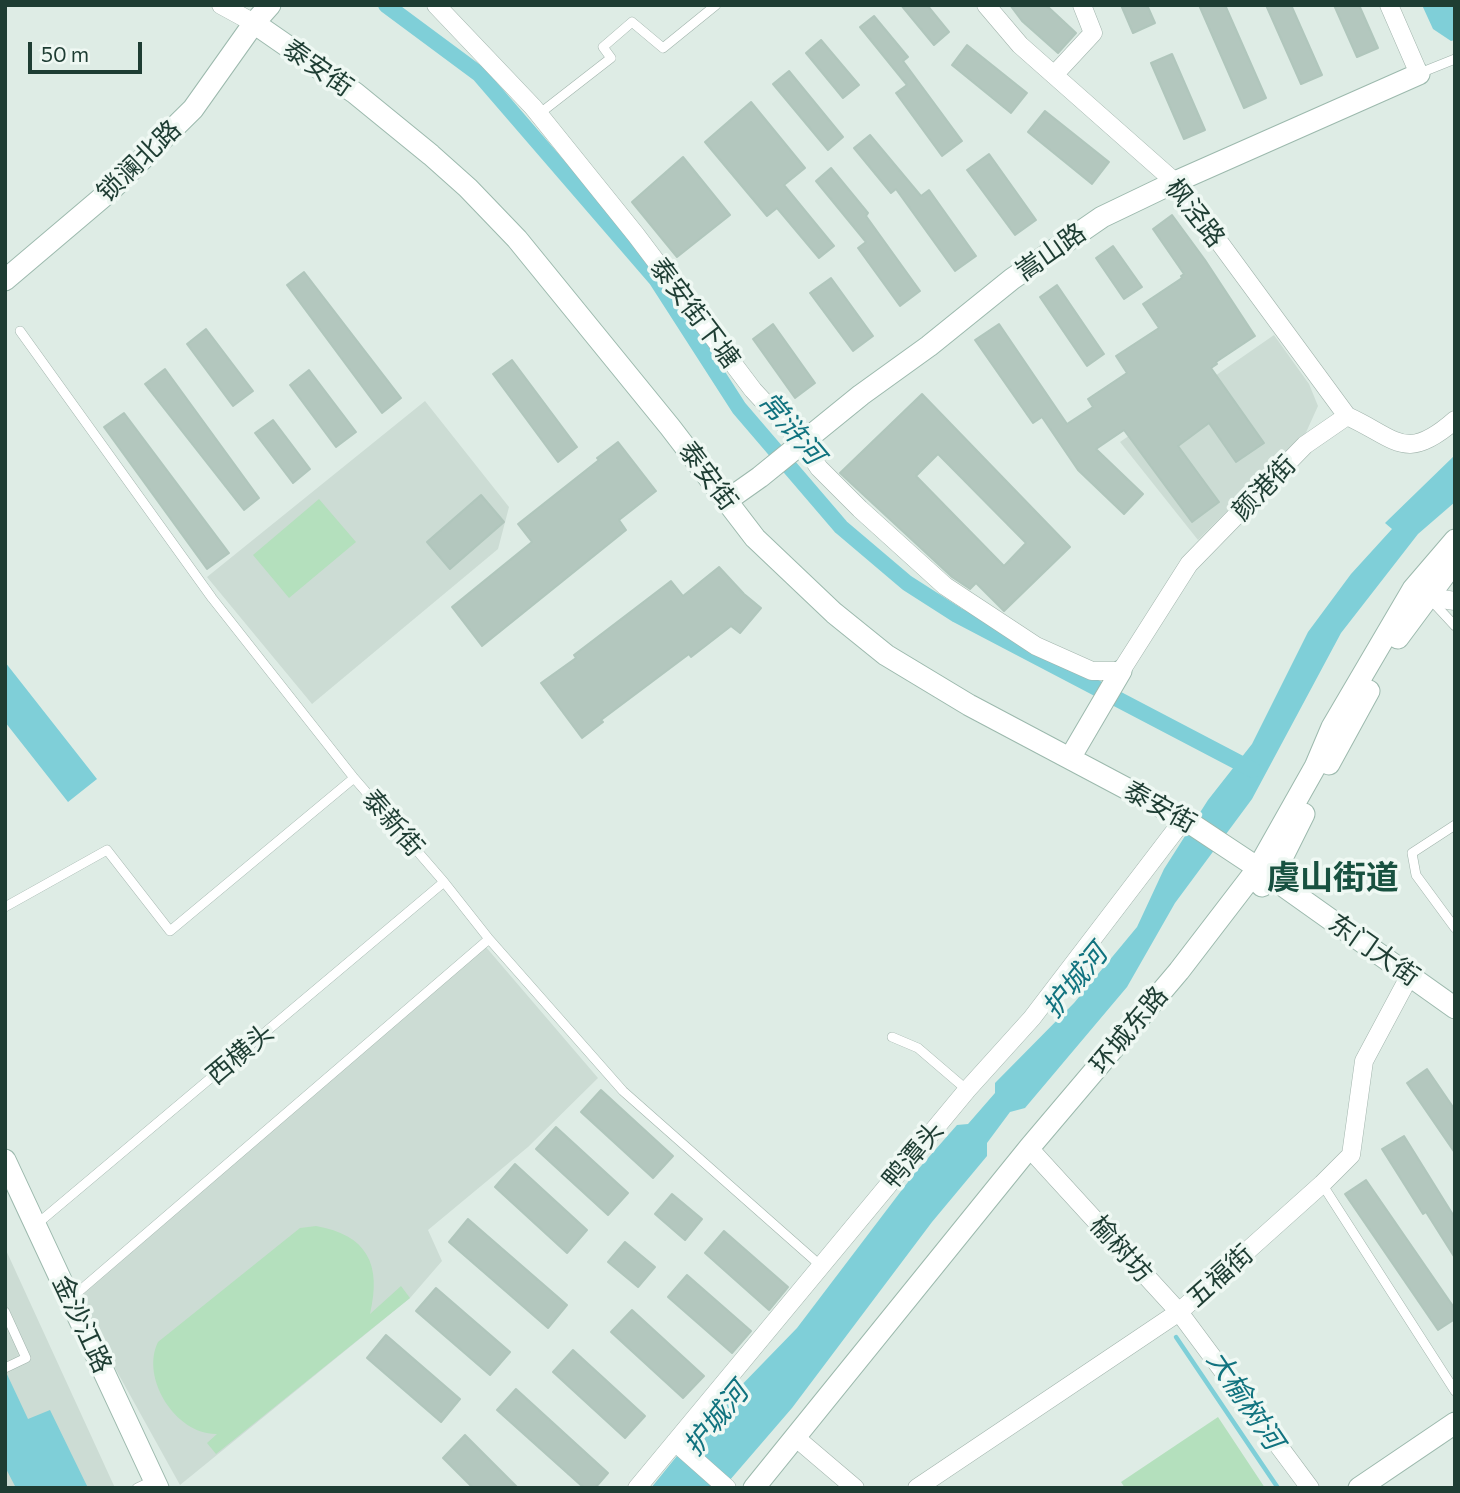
<!DOCTYPE html>
<html>
<head>
<meta charset="utf-8">
<style>
  body { margin:0 }
  #map { position:relative; width:1460px; height:1493px; overflow:hidden; background:#deece5; font-family:Commissioner,sans-serif }
  canvas { display:block }
  .frame { position:absolute; inset:0; border:7px solid #1e3d33; pointer-events:none }
  .scale { position:absolute; left:28px; top:42px; width:114px; height:32px; box-sizing:border-box; border:4px solid #1e3d33; border-top:0; padding-left:9px; font-size:21px; line-height:24px; white-space:nowrap; color:#1e3d33; -webkit-text-stroke:5px #eff8f3; paint-order:stroke }
</style>
</head>
<body>
<div id="map">
<canvas width="1460" height="1493"></canvas>
<div class="frame"></div>
<div class="scale">50 m</div>
</div>
<script>
const c = document.querySelector('canvas').getContext('2d');
c.lineJoin = 'round';
function paint(path, color) { c.fillStyle = color; c.fill(path, 'evenodd'); }
function stroke(path, color, width, dash) { c.strokeStyle = color; c.lineWidth = width; c.lineCap = dash ? 'butt' : 'round'; c.setLineDash(dash || []); c.stroke(path); }
function write(font, color, halo, rows, align = 'center') {
  c.font = font + ' Commissioner,"Noto Sans SC",sans-serif'; c.lineWidth = 7; c.setLineDash([]); c.textBaseline = 'middle'; c.strokeStyle = halo; c.fillStyle = color; for (const [text, x, y, turn = 0] of rows) {
    c.save(); c.translate(x, y); c.rotate((+turn || 0) * Math.PI / 180); c.textAlign = isNaN(turn) ? turn : align; if (halo) c.strokeText(text, 0, 0); c.fillText(text, 0, 0); c.restore();
  }
}
const built = new Path2D(`
  M1274 335 1309 384 1318 406 1303 439 1254 484 1198 540 1120 442Z
  M425 401 509 507 498 549 312 704 207 577Z
  M485 946 598 1078 528 1147 428 1230 442 1261 410 1298 180 1485 100 1341 81 1296Z
  M5 1248 115 1488H5Z`);
const green = new Path2D(`
  M319 499 356 542 289 598 253 555Z
  M316 1226C367 1235 382 1264 370 1314L401 1286 410 1298 216 1454 207 1443 217 1434C176 1435 140 1378 158 1342L300 1228Z
  M1218 1417 1265 1488H1125L1121 1482Z`);
const water = new Path2D(`
  M1422 5H1455V40L1451 41 1433 29Z
  M1455 455V502L1418 534 1341 633 1252 799 1175 903 1127 987 1025 1108 1010 1112 987 1143V1156L932 1222 792 1408 723 1488H651L698 1430 797 1328 914 1174 957 1125 968 1124 995 1093V1083L1074 1003 1137 927 1164 869 1208 800 1252 744 1308 632 1351 574 1392 529 1385 523Z
  M5 662 97 779 68 802 5 722Z
  M5 1370 28 1419 50 1410 88 1488H16L5 1467Z`);
const stream = new Path2D(`
  M1176 1337 1278 1488`);
const canal = new Path2D(`
  M386 5 479 74 656 279 739 408 841 527 907 583 957 615 1253 770`);
const building = new Path2D(`
  M901 5H927L949 32 934 45Z
  M1010 5H1046L1076 33 1058 53 1022 21Z
  M1121 5H1147L1155 23 1133 33Z
  M1199 5H1225L1266 98 1244 108Z
  M1266 5H1291L1322 75 1301 84Z
  M1334 5H1359L1378 48 1357 57Z
  M874 16 908 57 903 61 962 141 942 156 896 93 907 85 860 27Z
  M821 40 859 85 843 98 806 53Z
  M967 45 1027 93 1011 113 952 65Z
  M1172 54 1205 130 1184 139 1151 63Z
  M789 71 843 137 828 150 773 84Z
  M751 102 805 168 784 185 834 246 819 258 777 208 767 216 705 142Z
  M1045 111 1109 162 1092 184 1028 132Z
  M870 135 921 196 929 190 976 256 955 271 896 189 891 193 854 148Z
  M989 154 1036 220 1015 235 967 170Z
  M683 157 730 215 677 257 632 202Z
  M831 168 868 213 866 216 920 291 900 306 858 248 866 242 816 181Z
  M1172 215 1205 260 1255 336 1216 362 1217 364 1211 368 1264 443 1236 462 1209 423 1178 446 1219 502 1192 522 1124 430 1096 449 1143 494 1124 514 1078 470 1042 417 1033 423 975 340 999 324 1067 424 1093 407 1088 399 1127 373 1116 356 1159 328 1143 304 1182 278 1181 276 1184 274 1153 229Z
  M1113 246 1142 287 1124 299 1096 258Z
  M304 272 401 398 382 413 287 285Z
  M831 278 873 336 853 351 810 293Z
  M1057 285 1104 354 1087 366 1040 297Z
  M773 324 815 383 795 398 753 339Z
  M206 329 253 391 233 406 187 344Z
  M512 360 577 447 558 462 493 374Z
  M165 369 259 498 244 510 145 384Z
  M309 370 356 432 336 447 290 385Z
  M922 394 1070 547 1004 611 976 583 970 589 952 577 840 473ZM938 454 1026 543 1004 566 916 476Z
  M124 413 229 553 207 569 104 427Z
  M273 420 310 469 293 483 255 433Z
  M618 442 656 491 619 520 626 530 482 646 452 607 532 542 518 524 599 460 597 458Z
  M481 495 504 522 450 569 427 542Z
  M719 567 744 594 761 608 740 633 731 626 691 657 689 654 601 720 603 722 582 738 541 683 576 658 574 655 671 581 683 596Z
  M1427 1069 1455 1110V1153L1407 1083Z
  M601 1090 673 1156 653 1178 581 1112Z
  M556 1127 628 1193 608 1215 536 1149Z
  M1404 1136 1455 1218V1258L1426 1212 1423 1214 1382 1149Z
  M515 1164 587 1230 567 1253 495 1187Z
  M1366 1180 1455 1309V1319L1438 1330 1345 1194Z
  M672 1194 702 1219 685 1240 655 1214Z
  M468 1219 567 1305 548 1328 449 1242Z
  M724 1231 788 1287 769 1310 705 1253Z
  M625 1242 655 1267 638 1287 608 1262Z
  M687 1275 751 1331 732 1353 668 1297Z
  M436 1288 510 1352 490 1375 416 1311Z
  M632 1310 704 1376 683 1398 611 1332Z
  M386 1335 460 1399 441 1422 367 1358Z
  M573 1350 645 1416 625 1438 553 1372Z
  M516 1389 608 1473 595 1488H584L497 1410Z
  M465 1435 518 1488H473L443 1458Z`);
const lane = new Path2D(`
  M1420 73 1455 59
  M539 114 611 58 603 47 632 22 663 48 716 5
  M20 331 212 598 354 778 444 882 489 939 623 1091 821 1266
  M1430 599 1455 626
  M1455 825 1412 853 1416 875 1455 928
  M5 907 107 850 170 931 354 778
  M892 1037 918 1048 967 1090
  M1322 1184 1455 1391
  M37 1224 444 882
  M70 1299 489 939
  M5 1312 26 1358 5 1368
  M137 1488 154 1480`);
const street = new Path2D(`
  M221 5 254 23
  M436 5 533 107 636 235 753 390 802 443 819 468 860 509 945 586 1036 646 1092 671H1121L1189 564 1305 445 1347 416C1396 438 1405 464 1455 420
  M986 5 1020 45 1175 182 1347 416
  M1389 5 1419 74
  M1054 75 1093 33 1082 5
  M1418 591 1428 597 1455 601
  M1029 1148 1179 1312 1310 1488
  M795 1437 855 1488
  M675 1442 727 1488
  M637 1488 967 1090 1032 1018 1184 819
  M917 1488 1179 1312 1322 1184 1351 1155 1364 1061 1410 975`);
const secondary = new Path2D(`
  M254 23 355 93 431 155 468 188 517 239 670 427 755 538 834 613 886 655 969 705 1184 819 1258 868 1455 1008
  M5 280 110 191 193 109 254 23 270 5
  M726 501 760 477 861 395 929 346 1012 279 1102 217 1175 182 1419 74
  M1398 638 1455 561
  M1070 758 1121 671
  M1329 764 1369 691
  M1262 886 1283 856 1304 814
  M5 1160 158 1488
  M754 1488 1029 1148 1179 971 1258 868 1315 767 1332 727 1413 589 1455 540
  M1359 1488 1455 1423`);
const streetNames = [
  ["泰安街",318,68,35],
  ["锁澜北路",139,161,-44],
  ["枫泾路",1195,213,52],
  ["嵩山路",1051,252,-35],
  ["泰安街下塘",695,313,53],
  ["泰安街",708,476,53],
  ["颜港街",1264,488,-46],
  ["泰安街",1160,807,29],
  ["泰新街",393,823,49],
  ["东门大街",1374,950,35],
  ["环城东路",1129,1030,-50],
  ["西横头",240,1054,-40],
  ["鸭潭头",913,1155,-50],
  ["榆树坊",1121,1249,48],
  ["五福街",1220,1276,-42],
  ["金沙江路",82,1324,65]
];
const waterNames = [
  ["常浒河",791,428,50],
  ["护城河",1075,981,-51],
  ["大榆树河",1245,1400,56],
  ["护城河",716,1419,-51]
];
const districtNames = [
  ["虞山街道",1333,878]
];
paint(built, '#ccdcd4');
paint(green, '#b4e0bd');
paint(water, '#7fcfd8');
stroke(stream, '#7fcfd8', 4.5);
stroke(canal, '#7fcfd8', 16);
paint(building, '#b3c7be');
stroke(building, '#b0c6bc', 2);
stroke(lane, '#a1b4ac', 10);
stroke(street, '#a1b4ac', 19);
stroke(secondary, '#9cb9ad', 23);
stroke(lane, '#fff', 9);
stroke(street, '#fff', 18);
stroke(secondary, '#fff', 21);
write('26px', '#1e3d33', '#eff8f3', streetNames);
write('italic 28px', '#11737f', '#eff8f3', waterNames);
write('bold 33px', '#185140', '#eff8f3', districtNames);
</script>
</body>
</html>
